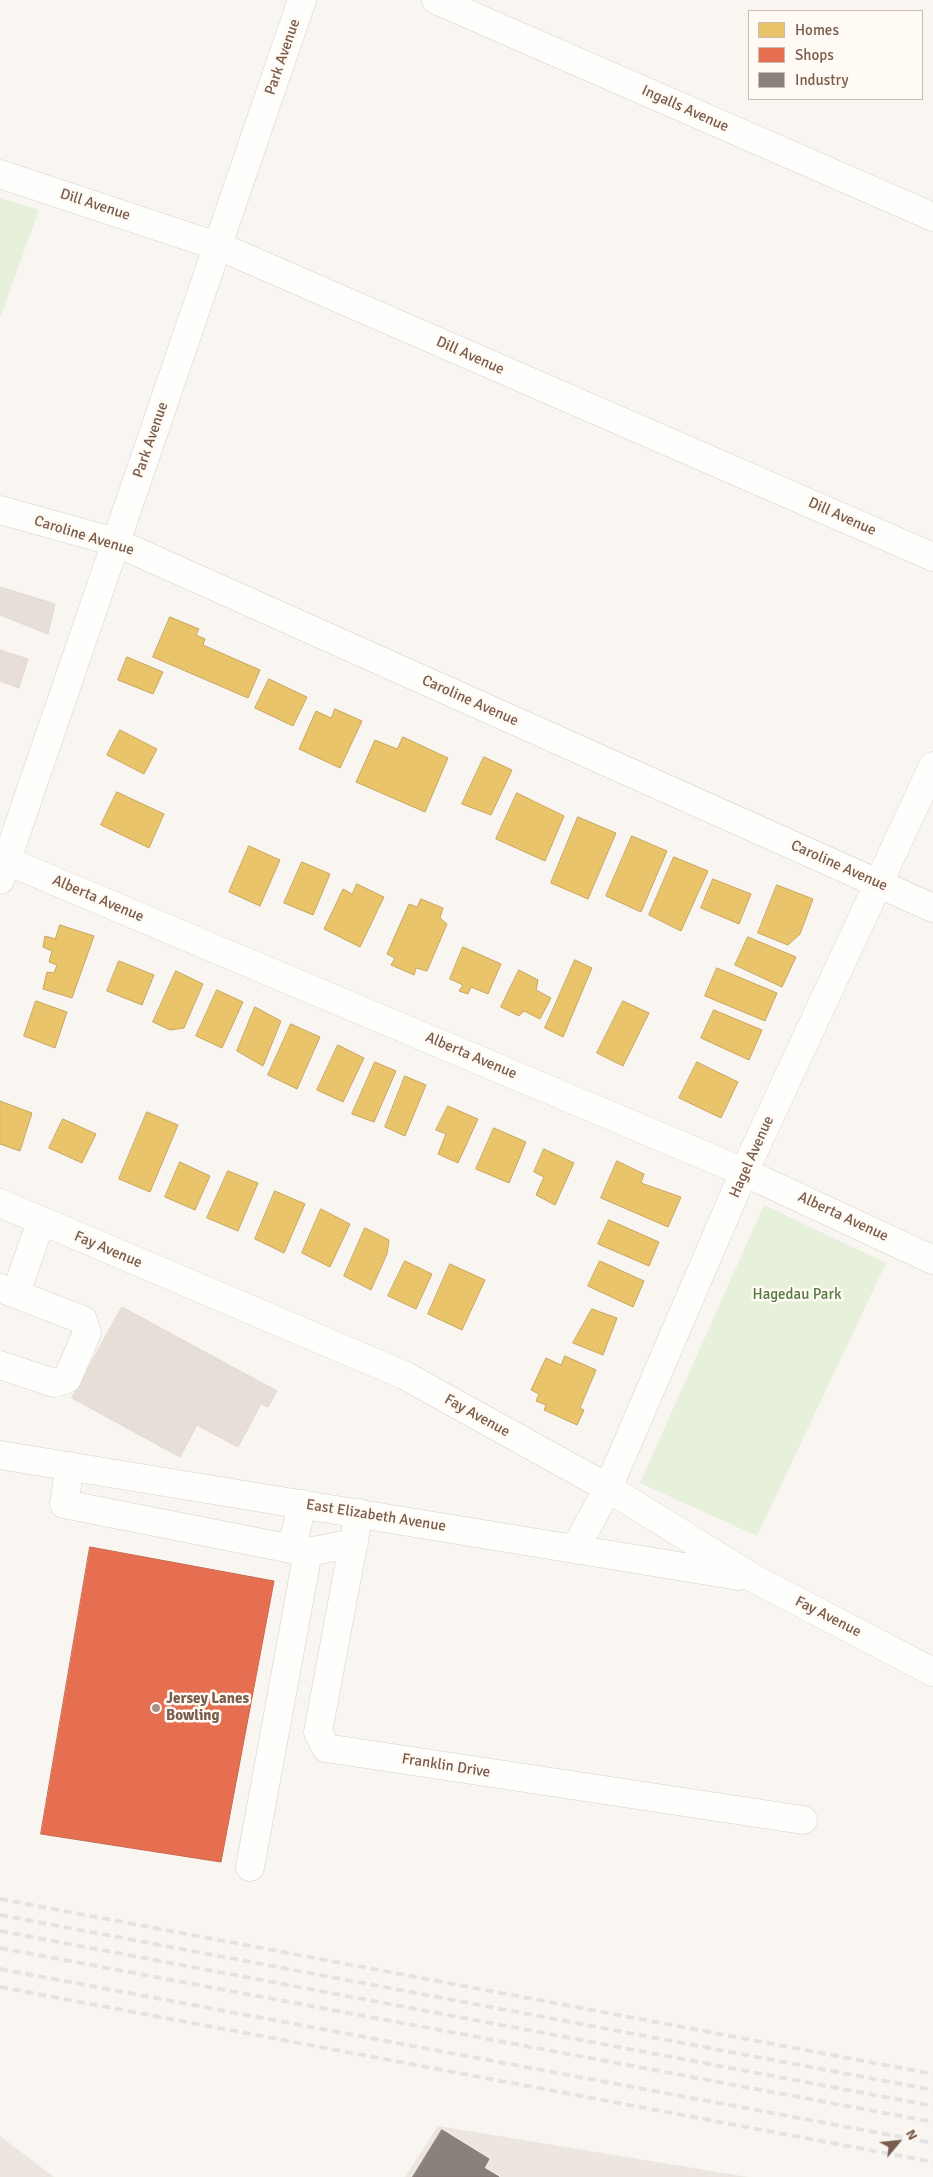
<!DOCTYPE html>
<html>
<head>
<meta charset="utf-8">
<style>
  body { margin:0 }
  #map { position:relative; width:933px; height:2177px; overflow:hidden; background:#f9f5f0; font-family:Signika,sans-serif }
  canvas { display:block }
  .legend { position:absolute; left:748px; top:10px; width:175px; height:90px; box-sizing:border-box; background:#fffaf3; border:1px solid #cabbb1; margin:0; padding:6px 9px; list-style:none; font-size:15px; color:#7a5c4d }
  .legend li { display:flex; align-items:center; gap:10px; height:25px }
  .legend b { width:25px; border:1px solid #cabbb1 }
  .north { position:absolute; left:873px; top:2117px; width:50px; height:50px; -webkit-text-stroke:4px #fffaf3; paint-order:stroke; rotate:62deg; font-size:14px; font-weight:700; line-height:20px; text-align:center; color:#7a5c4d }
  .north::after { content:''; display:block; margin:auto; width:18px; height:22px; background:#7a5c4d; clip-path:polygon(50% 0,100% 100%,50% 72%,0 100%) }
</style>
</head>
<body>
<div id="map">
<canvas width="933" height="2177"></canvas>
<ul class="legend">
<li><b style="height:14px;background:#e9c46a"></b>Homes</li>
<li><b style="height:14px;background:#e76f51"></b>Shops</li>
<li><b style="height:14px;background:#8a817c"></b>Industry</li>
</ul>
<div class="north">N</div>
</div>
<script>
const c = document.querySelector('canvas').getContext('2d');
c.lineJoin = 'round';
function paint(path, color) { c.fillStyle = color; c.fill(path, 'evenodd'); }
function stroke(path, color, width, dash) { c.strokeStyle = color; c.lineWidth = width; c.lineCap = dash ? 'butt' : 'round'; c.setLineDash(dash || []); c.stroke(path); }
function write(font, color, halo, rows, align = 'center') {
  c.font = font + ' Signika,sans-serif'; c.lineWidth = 5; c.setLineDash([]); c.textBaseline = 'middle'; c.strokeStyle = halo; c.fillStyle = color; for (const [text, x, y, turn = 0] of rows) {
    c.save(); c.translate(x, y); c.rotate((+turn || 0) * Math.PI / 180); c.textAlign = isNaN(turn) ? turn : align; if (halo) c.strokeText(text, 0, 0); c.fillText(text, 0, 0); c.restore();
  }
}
const industrial = new Path2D(`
  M438 2126 748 2177H405Z
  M0 2136 54 2177H0Z`);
const green = new Path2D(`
  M0 198 39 210 0 318Z
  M764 1205 886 1263 757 1536 640 1483Z`);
const homes = new Path2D(`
  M170 617 199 629 196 635 205 639 203 645 260 670 248 698 153 657Z
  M127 657 163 672 153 694 118 680Z
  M269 679 307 697 293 726 255 708Z
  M335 709 362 721 340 768 299 749 316 711 331 718Z
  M120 730 157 749 144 774 107 755Z
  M403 737 448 758 425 812 356 782 375 740 397 749Z
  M484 757 512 770 491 815 462 804Z
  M117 792 164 814 149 848 101 825Z
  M517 793 564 816 545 861 496 839Z
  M578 817 616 833 588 899 551 883Z
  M632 836 667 851 641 912 606 896Z
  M249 846 280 860 260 906 229 892Z
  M674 857 708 871 681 931 649 915Z
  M302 862 330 874 313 915 284 903Z
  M713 879 751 894 739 924 701 908Z
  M357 884 384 897 360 947 324 929 343 889 352 894Z
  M777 885 813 899 800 934 788 945 758 933Z
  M421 899 443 908 440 918 447 924 427 971 416 968 414 975 391 965 395 958 387 954 409 904 417 907Z
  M60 925 94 936 72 998 43 989 47 972 54 973 57 965 49 962 52 951 43 947 45 936 55 939Z
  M748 937 796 957 782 987 735 965Z
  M463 947 501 964 488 994 471 987 468 994 459 991 463 985 450 979Z
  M575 960 592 968 563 1037 545 1028Z
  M119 961 154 975 142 1005 107 991Z
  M717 968 777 993 765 1021 705 996Z
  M519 970 538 980 536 990 551 998 540 1019 524 1011 519 1016 501 1007Z
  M176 971 203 984 184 1028 170 1030 153 1022Z
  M217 990 243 1002 222 1048 196 1036Z
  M36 1001 67 1012 55 1048 24 1036Z
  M623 1001 649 1013 623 1066 597 1053Z
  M255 1007 281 1021 263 1066 237 1051Z
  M714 1010 762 1030 749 1060 701 1038Z
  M291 1024 320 1037 297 1089 268 1075Z
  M338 1045 364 1058 343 1102 317 1090Z
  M375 1062 396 1071 374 1122 352 1114Z
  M697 1062 738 1082 721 1118 679 1098Z
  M405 1076 426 1085 405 1136 385 1127Z
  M0 1101 32 1113 20 1151 0 1144Z
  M448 1106 478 1119 458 1163 438 1154 446 1134 436 1130Z
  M147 1112 178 1125 150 1192 119 1179Z
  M63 1119 96 1134 82 1163 49 1148Z
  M494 1128 526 1142 509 1183 476 1169Z
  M544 1149 574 1163 555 1205 536 1195 544 1177 534 1172Z
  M617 1161 644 1174 641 1183 681 1197 668 1227 601 1198Z
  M180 1162 210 1176 195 1210 165 1197Z
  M228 1171 258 1183 238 1231 207 1218Z
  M275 1191 305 1204 284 1253 255 1239Z
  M321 1209 350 1224 330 1267 302 1253Z
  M609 1220 659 1242 649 1266 598 1244Z
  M365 1228 389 1240 387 1254 371 1290 344 1276Z
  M405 1261 432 1274 416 1309 388 1296Z
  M600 1261 644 1281 633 1307 588 1286Z
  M450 1264 485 1280 462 1330 428 1314Z
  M592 1309 617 1318 603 1355 573 1343Z
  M565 1356 596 1370 580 1408 584 1410 577 1425 544 1410 546 1405 536 1401 539 1394 531 1390 546 1358 561 1365Z`);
const shops = new Path2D(`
  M90 1547 274 1581 221 1862 41 1834Z`);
const industry = new Path2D(`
  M442 2130 489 2159 484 2168 499 2177H413Z`);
const building = new Path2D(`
  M0 587 55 604 48 634 0 615Z
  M0 650 28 659 19 688 0 681Z
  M122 1307 277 1391 268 1407 261 1404 238 1447 197 1425 180 1457 72 1398Z`);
const minor = new Path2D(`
  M436 0 933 217
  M0 174 223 248 933 557
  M0 510 115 542 933 908
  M0 858 744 1172 933 1260
  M0 880 302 0
  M0 1203 404 1375 608 1488 753 1578 933 1672
  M0 1288 83 1320 87 1333 67 1379 54 1383 0 1365
  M16 1293 41 1221
  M0 1455 739 1576
  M70 1466 64 1504 292 1549 302 1504
  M359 1513 318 1732 326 1748 803 1820
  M575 1549 608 1488 744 1172 933 766
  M308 1552 354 1543
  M250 1867 308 1552 292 1549`);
const rail = new Path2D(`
  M0 1899 933 2074
  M0 1915 933 2090
  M0 1931 933 2106
  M0 1948 933 2122
  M0 1969 933 2143
  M0 1987 933 2162`);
const markers = [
  [156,1708,5,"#a69286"]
];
const streetNames = [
  ["Park Avenue",283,57,-71],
  ["Ingalls Avenue",685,109,24],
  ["Dill Avenue",95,205,18],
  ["Dill Avenue",470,356,24],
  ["Park Avenue",151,440,-71],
  ["Dill Avenue",842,517,24],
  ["Caroline Avenue",84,536,17],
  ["Caroline Avenue",470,701,24],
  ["Caroline Avenue",839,866,24],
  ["Alberta Avenue",98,899,23],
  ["Alberta Avenue",471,1056,23],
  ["Hagel Avenue",752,1157,-66],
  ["Alberta Avenue",843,1217,25],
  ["Fay Avenue",108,1250,23],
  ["Fay Avenue",477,1416,29],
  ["East Elizabeth Avenue",376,1516,9],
  ["Fay Avenue",828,1617,27],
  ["Franklin Drive",446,1766,9]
];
const parkNames = [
  ["Hagedau Park",797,1295]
];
const poiNames = [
  ["Jersey Lanes",166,1699],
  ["Bowling",166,1716]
];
paint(industrial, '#ede5e0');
paint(green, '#e7f0db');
paint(homes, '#e9c46a');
stroke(homes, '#c8a561', 1);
paint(shops, '#e76f51');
stroke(shops, '#c66950', 1);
paint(industry, '#8a817c');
stroke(industry, '#85766e', 1);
paint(building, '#e6ded7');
stroke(building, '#e2d8d2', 1);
stroke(minor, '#d7d1cb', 29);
stroke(minor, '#fefefd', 28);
stroke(rail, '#e6e3e7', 4, [8, 5]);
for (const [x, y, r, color] of markers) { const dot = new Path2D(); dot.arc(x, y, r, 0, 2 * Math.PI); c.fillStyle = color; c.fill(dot); stroke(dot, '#fffaf3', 2); }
write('15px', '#7a5c4d', '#fffaf3', streetNames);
write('15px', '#537a41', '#fffaf3', parkNames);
write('bold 15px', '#7a5c4d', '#fffaf3', poiNames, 'left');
</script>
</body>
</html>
